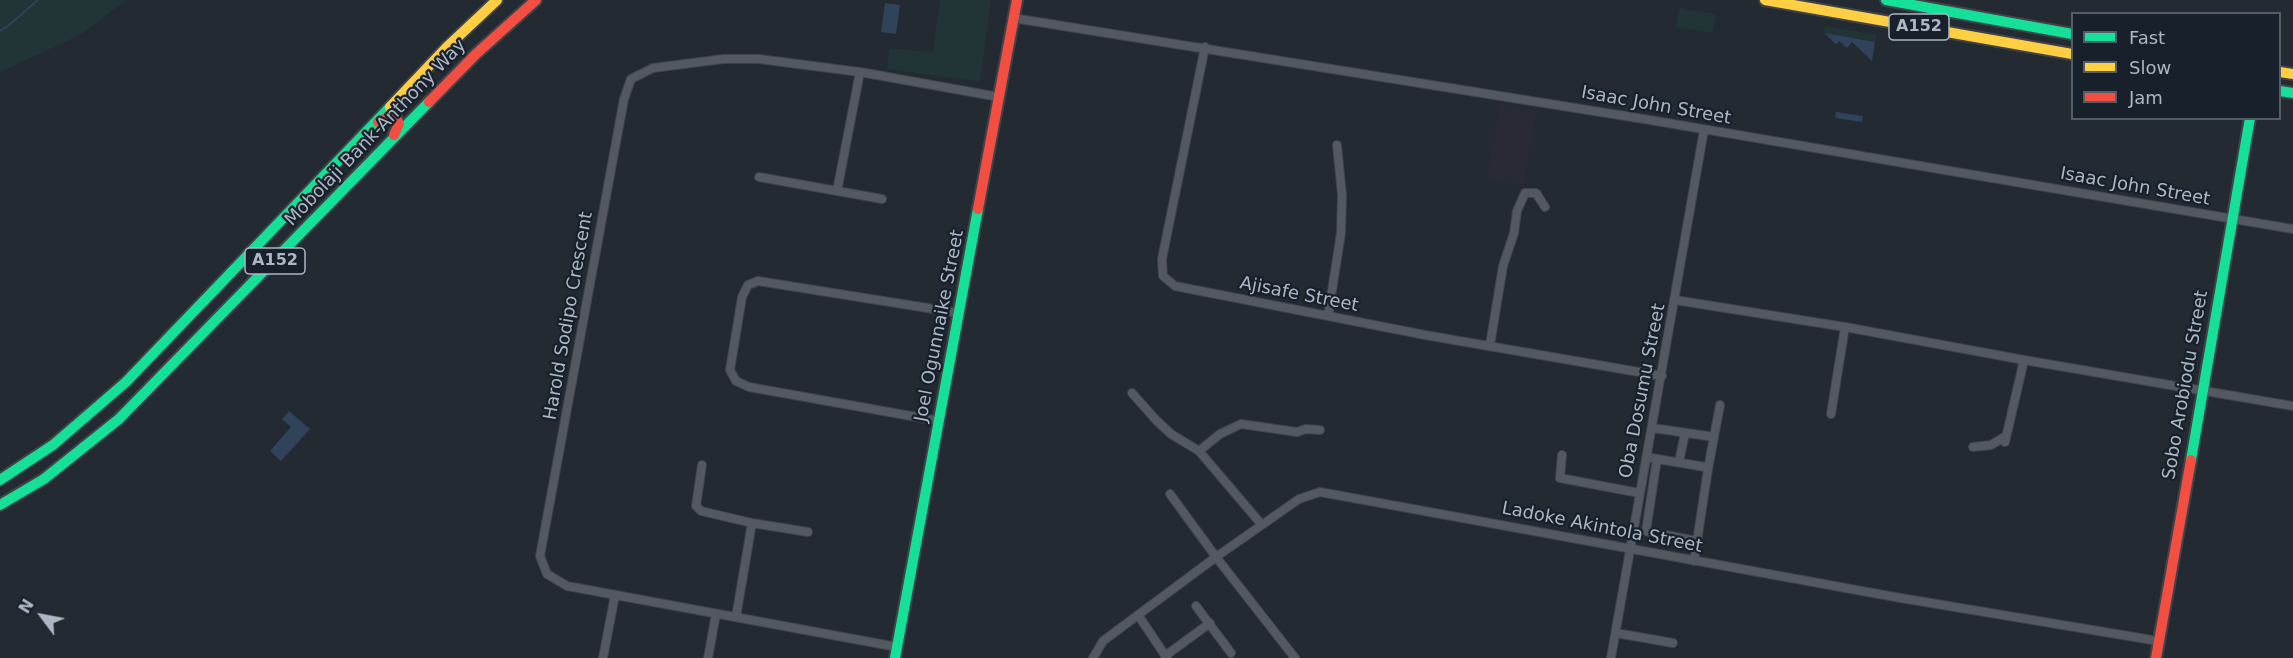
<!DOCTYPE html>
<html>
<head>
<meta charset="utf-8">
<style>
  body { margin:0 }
  #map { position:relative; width:2293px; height:658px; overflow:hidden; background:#242a31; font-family:"DejaVu Sans",sans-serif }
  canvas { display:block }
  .legend { position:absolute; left:2071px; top:12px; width:210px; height:108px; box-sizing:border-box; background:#18212b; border:2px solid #535d68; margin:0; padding:8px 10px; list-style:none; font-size:18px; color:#acb6c4 }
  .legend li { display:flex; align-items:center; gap:12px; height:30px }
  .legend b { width:30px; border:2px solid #535d68 }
  .north { position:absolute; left:12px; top:586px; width:60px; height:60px; -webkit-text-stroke:4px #18212b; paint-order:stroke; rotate:302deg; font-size:16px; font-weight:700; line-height:24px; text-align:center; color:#acb6c4 }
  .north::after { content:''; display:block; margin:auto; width:21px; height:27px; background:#acb6c4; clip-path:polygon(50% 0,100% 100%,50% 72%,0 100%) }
</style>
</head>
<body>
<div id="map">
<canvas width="2293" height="658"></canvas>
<ul class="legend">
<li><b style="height:8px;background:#16e098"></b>Fast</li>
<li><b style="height:8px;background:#ffcf43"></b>Slow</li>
<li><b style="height:8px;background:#f24e42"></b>Jam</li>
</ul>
<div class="north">N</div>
</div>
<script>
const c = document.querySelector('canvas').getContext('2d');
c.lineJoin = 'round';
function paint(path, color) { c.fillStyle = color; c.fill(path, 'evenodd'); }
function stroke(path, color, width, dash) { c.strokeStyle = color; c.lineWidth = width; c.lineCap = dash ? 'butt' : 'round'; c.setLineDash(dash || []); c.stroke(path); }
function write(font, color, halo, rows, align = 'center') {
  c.font = font + ' "DejaVu Sans",sans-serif'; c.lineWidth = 4.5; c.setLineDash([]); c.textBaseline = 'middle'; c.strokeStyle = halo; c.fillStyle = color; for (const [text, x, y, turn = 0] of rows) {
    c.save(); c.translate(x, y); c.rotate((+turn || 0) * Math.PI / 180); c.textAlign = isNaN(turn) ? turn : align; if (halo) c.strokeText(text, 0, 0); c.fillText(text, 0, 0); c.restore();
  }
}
const medical = new Path2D(`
  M1500 104 1537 111 1524 185 1486 178Z`);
const green = new Path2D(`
  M0 0H126L80 35 0 72Z
  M940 0H991L980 82 887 69 890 48 933 53Z
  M1679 8 1716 14 1712 33 1676 27Z
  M1825 26 1877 35 1875 42 1824 33Z`);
const water = new Path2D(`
  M885 3 900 5 896 34 881 32Z
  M1824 33 1875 42 1872 61 1852 42 1847 48 1839 41 1836 44Z
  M1836 112 1863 116 1862 122 1835 118Z
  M289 411 310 429 281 461 270 451 291 427 282 419Z`);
const stream = new Path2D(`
  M0 31 8 26 38 0`);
const street = new Path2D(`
  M1013 18 1644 119 2293 229
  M1205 47 1162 259 1163 276 1175 286 1425 335 1662 376
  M759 177 882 199
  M837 191 860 72
  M1675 300 1845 327 2024 360 2293 406
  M1328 316 1341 233 1342 195 1337 145
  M1490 345 1503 266 1514 233 1517 211 1525 193H1536L1545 207
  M1132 393 1156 420 1171 434 1199 451 1262 525
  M1831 414 1845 327
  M939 421 749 387 736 381 730 370 742 297 748 285 758 281 959 313
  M1653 428 1714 437
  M2005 442 2024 360
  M1973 447 1991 445 2006 436
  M1199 451 1220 434 1241 424 1297 432 1306 429 1320 430
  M1562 455 1560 478 1639 493
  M1652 458 1705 467 1708 469 1694 561
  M1657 459 1646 531 1696 541
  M1679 462 1685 433
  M702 465 696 506 701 511 752 523 808 532
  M1708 469 1720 405
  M1170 494 1216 557 1295 658
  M1196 606 1231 653
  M1138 615 1167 658
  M736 617 752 523
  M1616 633 1673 643
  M897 647 567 586 547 574 540 556 624 99 631 79 653 68 723 59H759L860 72 999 97
  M1165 656 1210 623
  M603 658 615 595
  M708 658 716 614
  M1093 658 1103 641 1216 557 1299 499 1320 492 1895 597 2158 641
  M1611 658 1704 130`);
const fast = new Path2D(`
  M1886 0 2072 34
  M2280 91 2293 93
  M2191 460 2250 118
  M0 480 53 445 126 382 390 107
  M0 505 44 479 119 419 429 102
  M895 658 978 209`);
const slow = new Path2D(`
  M1765 0 2072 54
  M2280 72 2293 74
  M390 107 447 47 497 0`);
const jam = new Path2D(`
  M429 102 476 54 536 0
  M378 122 387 117 396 118 399 124 394 135
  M978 209 1017 0
  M2156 658 2191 460`);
const shields = [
  [1919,27,60],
  [275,261,60]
];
const shieldNames = [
  ["A152",1919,27],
  ["A152",275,261]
];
const streetNames = [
  ["Isaac John Street",1656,106,10],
  ["Mobolaji Bank-Anthony Way",376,133,-46],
  ["Isaac John Street",2135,187,10],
  ["Ajisafe Street",1299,295,11],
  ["Harold Sodipo Crescent",569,316,-80],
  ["Joel Ogunnaike Street",940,326,-79],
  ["Sobo Arobiodu Street",2186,385,-80],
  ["Oba Dosumu Street",1643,391,-79],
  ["Ladoke Akintola Street",1602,528,11]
];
paint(medical, '#2a2a37');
paint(green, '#213436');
paint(water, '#30435a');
stroke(stream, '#30435a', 2);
stroke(street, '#40444a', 10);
stroke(fast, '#40444a', 14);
stroke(slow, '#40444a', 14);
stroke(jam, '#40444a', 14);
stroke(street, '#545860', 8);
stroke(fast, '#16e098', 10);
stroke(slow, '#ffcf43', 10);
stroke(jam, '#f24e42', 10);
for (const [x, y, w] of shields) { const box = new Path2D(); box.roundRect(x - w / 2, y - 13, w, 26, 4.5); c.fillStyle = '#18212b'; c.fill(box); stroke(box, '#acb6c4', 1.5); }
write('bold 16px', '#acb6c4', null, shieldNames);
write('18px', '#acb6c4', '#18212b', streetNames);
</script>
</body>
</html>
